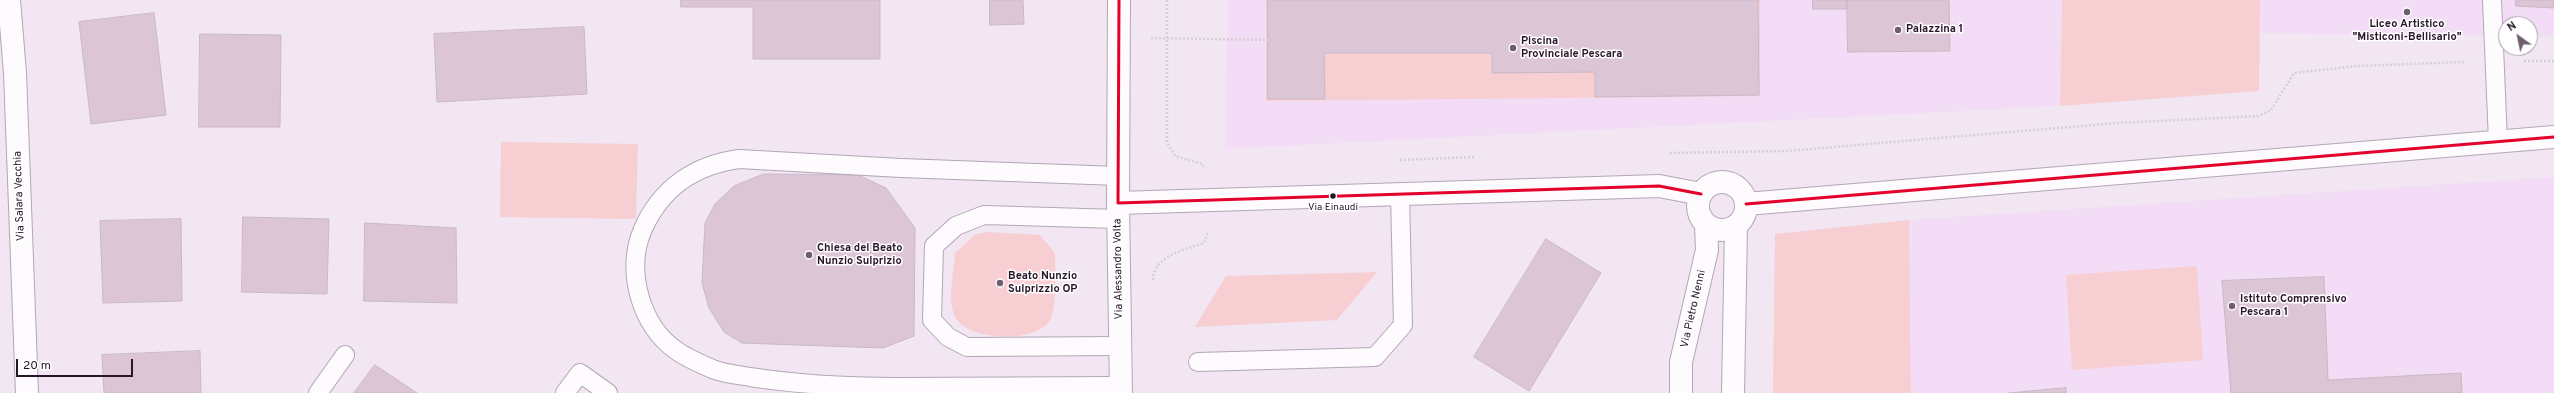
<!DOCTYPE html>
<html>
<head>
<meta charset="utf-8">
<style>
  body { margin:0 }
  #map { position:relative; width:2554px; height:393px; overflow:hidden; background:#f1e6f2; font-family:Overpass,sans-serif }
  canvas { display:block }
  .north { position:absolute; left:2498px; top:16px; width:40px; height:40px; box-sizing:border-box; background:#fff; border:1px solid #a9a1aa; border-radius:50%; rotate:327deg; font-size:11px; font-weight:700; line-height:16px; text-align:center; color:#28152a }
  .north::after { content:''; display:block; margin:auto; width:14px; height:18px; background:#6e5e70; clip-path:polygon(50% 0,100% 100%,50% 72%,0 100%) }
  .scale { position:absolute; left:16px; top:359px; width:117px; height:18px; box-sizing:border-box; border:2px solid #28152a; border-top:0; padding-left:5px; font-size:12px; line-height:14px; white-space:nowrap; color:#28152a; -webkit-text-stroke:3px #fff; paint-order:stroke }
</style>
</head>
<body>
<div id="map">
<canvas width="2554" height="393"></canvas>
<div class="north">N</div>
<div class="scale">20 m</div>
</div>
<script>
const c = document.querySelector('canvas').getContext('2d');
c.lineJoin = 'round';
function paint(path, color) { c.fillStyle = color; c.fill(path, 'evenodd'); }
function stroke(path, color, width, dash) { c.strokeStyle = color; c.lineWidth = width; c.lineCap = dash ? 'butt' : 'round'; c.setLineDash(dash || []); c.stroke(path); }
function write(font, color, halo, rows, align = 'center') {
  c.font = font + ' Overpass,sans-serif'; c.lineWidth = 3; c.setLineDash([]); c.textBaseline = 'middle'; c.strokeStyle = halo; c.fillStyle = color; for (const [text, x, y, turn = 0] of rows) {
    c.save(); c.translate(x, y); c.rotate((+turn || 0) * Math.PI / 180); c.textAlign = isNaN(turn) ? turn : align; if (halo) c.strokeText(text, 0, 0); c.fillText(text, 0, 0); c.restore();
  }
}
const built = new Path2D(`
  M1228 0H2062L2060 106 1225 149Z
  M2260 0H2554V37L2530 36V24H2506V36L2260 33Z
  M2554 177V393H1911L1909 220Z`);
const green = new Path2D(`
  M1266 0H1760V96L1266 101Z
  M2062 0H2260L2259 91 2060 106Z
  M501 142 638 144 636 219 500 217Z
  M1909 220 1911 393H1773L1775 234Z
  M988 232 1040 235 1055 253C1055 270 1058 305 1050 320 1037 344 967 341 955 317 947 299 954 271 955 253L976 234Z
  M2197 266 2203 360 2072 370 2066 275Z
  M1377 272 1337 320 1195 327 1226 276Z`);
const building = new Path2D(`
  M681 0H880V59H753V7H681Z
  M990 0H1023L1024 24 990 25Z
  M1268 0H1758L1759 95 1595 97V72L1492 73V53H1324L1325 99H1268Z
  M1813 0H1847V9H1813Z
  M1847 0H1949L1950 51 1848 52Z
  M2516 0H2554V8L2516 6Z
  M154 13 166 115 91 124 79 22Z
  M584 27 587 94 437 102 434 34Z
  M200 34 281 35 280 127H199Z
  M764 174 858 175 886 188 915 228 914 336 883 348 742 343 724 332 709 308 702 283 705 223 715 204 734 186Z
  M243 217 329 219 327 294 242 292Z
  M181 219 182 301 103 303 100 221Z
  M365 223 456 228 457 303 364 301Z
  M1546 239 1601 273 1529 391 1474 357Z
  M2324 277 2328 380 2461 373 2462 393H2231L2222 281Z
  M200 351 201 393H104L102 355Z
  M375 365 417 393H354Z
  M2066 388V393H2009Z`);
const path = new Path2D(`
  M1167 0V142L1175 156 1203 164 1204 168
  M1151 38 1268 40
  M2524 61H2554
  M1670 153 1786 151 2117 123 2258 116 2271 110 2294 73 2357 66 2465 62
  M1400 160 1475 157
  M1153 280C1154 255 1185 250 1204 243L1208 232`);
const service = new Path2D(`
  M2492 0 2498 141
  M1118 176 901 168 739 159C695 165 661 188 643 229 625 269 640 326 677 351 687 358 703 365 715 370 726 374 739 375 750 377 801 385 845 387 896 387 971 387 1046 387 1121 386
  M1118 219 984 215 956 226 934 246 932 320 948 337 967 347 1121 346
  M1198 362 1375 357 1403 325 1400 194
  M318 393 345 355
  M565 393 580 373 608 393`);
const minor = new Path2D(`
  M1118 203 1121 393
  M1746 204 2554 137`);
const tertiary = new Path2D(`
  M9 0 15 73 27 393
  M1119 0 1118 203 1659 186 1701 194
  M1698 206a24 24 0 1 1 48 0a24 24 0 1 1-48 0Z
  M1681 393V362L1707 250 1706 224
  M1733 393 1736 226`);
const bus1 = new Path2D(`
  M1118 203 1659 186 1701 194
  M1118 203 1119 0
  M1746 204 2554 137`);
const markers = [
  [2407,12,4,"#6e5e70"],
  [1898,30,4,"#6e5e70"],
  [1513,48,4,"#6e5e70"],
  [1333,196,3.5,"#28152a"],
  [809,255,4,"#6e5e70"],
  [1000,283,4,"#6e5e70"],
  [2232,306,4,"#6e5e70"]
];
const busNames = [
  ["Via Einaudi",1333,208]
];
const poiNames = [
  ["Liceo Artistico",2407,25,"center"],
  ["\"Misticoni-Bellisario\"",2407,38,"center"],
  ["Palazzina 1",1906,30],
  ["Piscina",1521,42],
  ["Provinciale Pescara",1521,55],
  ["Chiesa del Beato",817,249],
  ["Nunzio Sulprizio",817,262],
  ["Beato Nunzio",1008,277],
  ["Sulprizzio OP",1008,290],
  ["Istituto Comprensivo",2240,300],
  ["Pescara 1",2240,313]
];
const streetNames = [
  ["Via Salara Vecchia",20,196,-92],
  ["Via Alessandro Volta",1119,269,-91],
  ["Via Pietro Nenni",1694,309,-77]
];
paint(built, '#f3dcf6');
paint(green, '#f7cfd3');
paint(building, '#dcc6d6');
stroke(building, '#c9b8c5', 1);
stroke(service, '#b3a6b6', 20);
stroke(minor, '#b3a6b6', 24);
stroke(tertiary, '#b3a6b6', 24);
stroke(path, '#d4d0d4', 2.5, [2, 2]);
stroke(service, '#fdfbfd', 18);
stroke(minor, '#fdfbfd', 22);
stroke(tertiary, '#fdfbfd', 22);
stroke(bus1, '#e4002b', 3);
for (const [x, y, r, color] of markers) { const dot = new Path2D(); dot.arc(x, y, r, 0, 2 * Math.PI); c.fillStyle = color; c.fill(dot); stroke(dot, '#fff', 1.5); }
write('10px', '#28152a', '#fff', busNames);
write('bold 11px', '#28152a', '#fff', poiNames, 'left');
write('11px', '#28152a', '#fff', streetNames);
</script>
</body>
</html>
